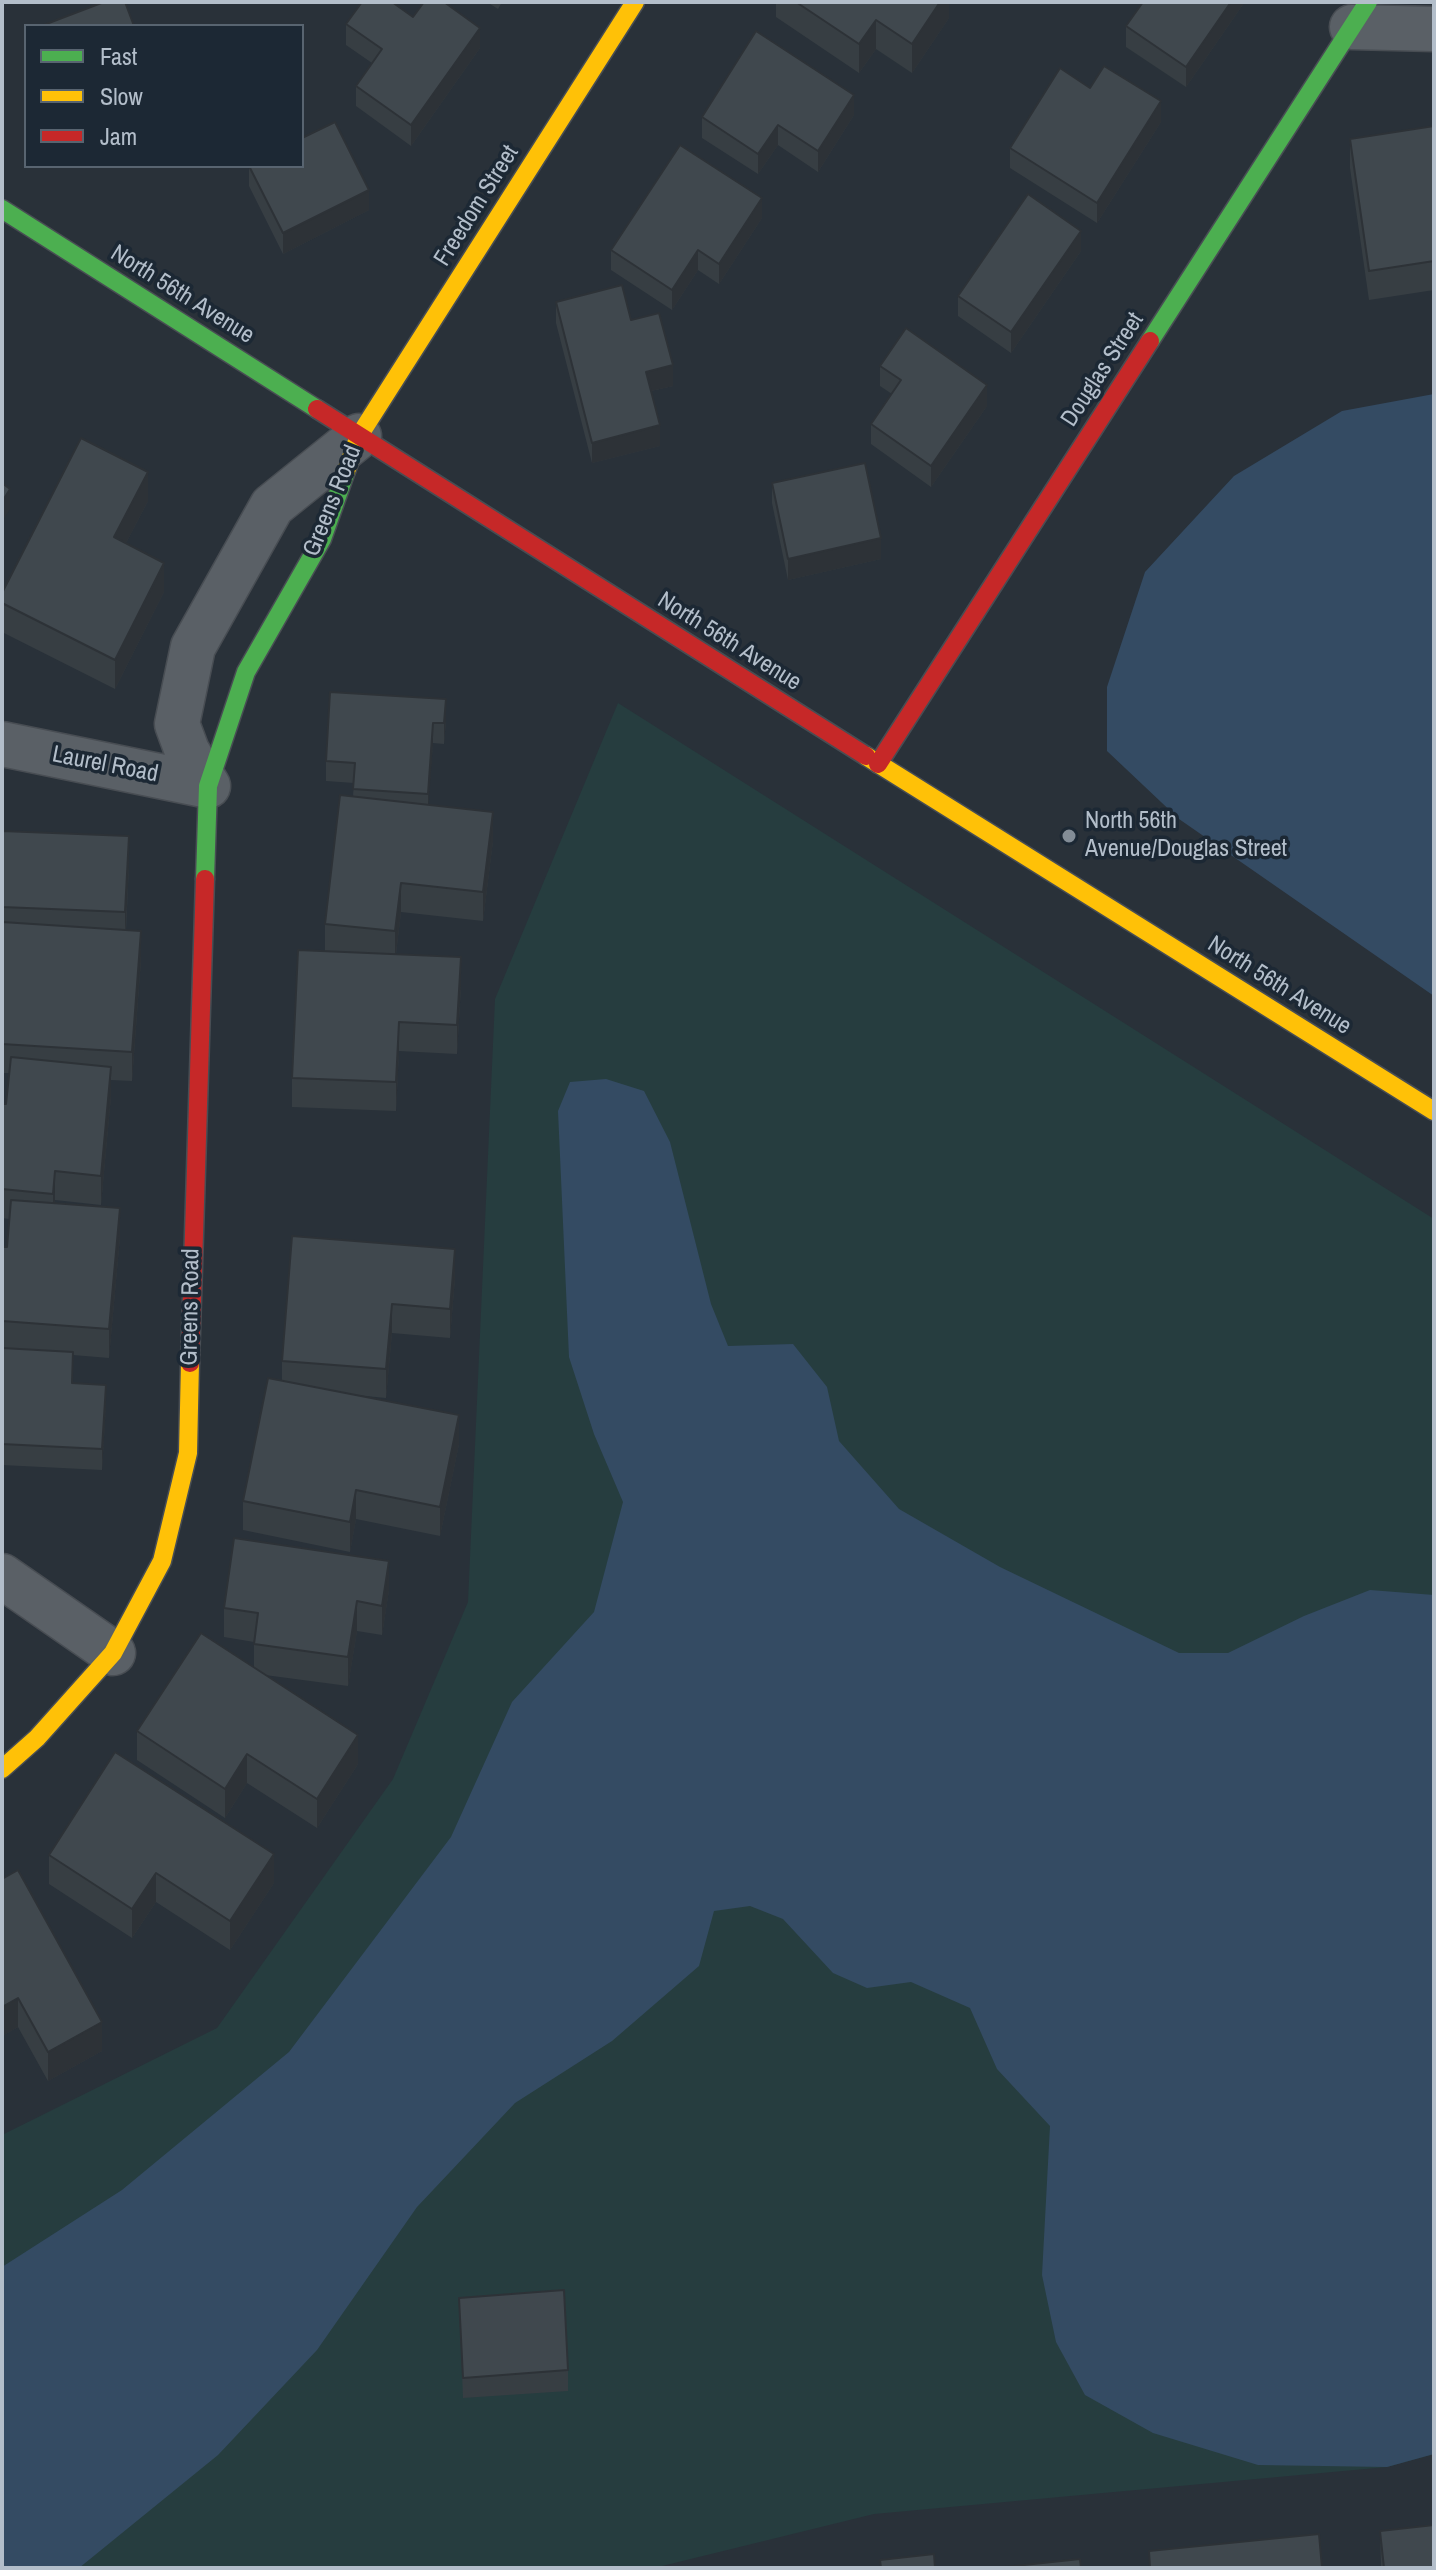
<!DOCTYPE html>
<html>
<head>
<meta charset="utf-8">
<style>
  body { margin:0 }
  #map { position:relative; width:1436px; height:2570px; overflow:hidden; background:#293139; font-family:"Archivo Narrow",sans-serif }
  canvas { display:block }
  .frame { position:absolute; inset:0; border:4px solid #b3beca; pointer-events:none }
  .legend { position:absolute; left:24px; top:24px; width:280px; height:144px; box-sizing:border-box; background:#1c2834; border:2px solid #586470; margin:0; padding:10px 14px; list-style:none; font-size:24px; color:#b3beca }
  .legend li { display:flex; align-items:center; gap:16px; height:40px }
  .legend b { width:40px; border:2px solid #586470 }
</style>
</head>
<body>
<div id="map">
<canvas width="1436" height="2570"></canvas>
<div class="frame"></div>
<ul class="legend">
<li><b style="height:10px;background:#4caf50"></b>Fast</li>
<li><b style="height:10px;background:#ffc107"></b>Slow</li>
<li><b style="height:10px;background:#c62828"></b>Jam</li>
</ul>
</div>
<script>
const c = document.querySelector('canvas').getContext('2d');
c.lineJoin = 'round';
function paint(path, color) { c.fillStyle = color; c.fill(path, 'evenodd'); }
function stroke(path, color, width, dash) { c.strokeStyle = color; c.lineWidth = width; c.lineCap = dash ? 'butt' : 'round'; c.setLineDash(dash || []); c.stroke(path); }
function write(font, color, halo, rows, align = 'center') {
  c.font = font + ' "Archivo Narrow",sans-serif'; c.lineWidth = 7; c.setLineDash([]); c.textBaseline = 'middle'; c.strokeStyle = halo; c.fillStyle = color; for (const [text, x, y, turn = 0] of rows) {
    c.save(); c.translate(x, y); c.rotate((+turn || 0) * Math.PI / 180); c.textAlign = isNaN(turn) ? turn : align; if (halo) c.strokeText(text, 0, 0); c.fillText(text, 0, 0); c.restore();
  }
}
const green = new Path2D(`
  M618 703 1434 1219V2454L1387 2467 874 2514 654 2568H2V2135L217 2028 393 1779 468 1602 495 999Z`);
const water = new Path2D(`
  M1434 394V996L1179 819 1107 751V687L1145 572 1234 476 1342 411Z
  M606 1079 644 1091 670 1142 711 1304 728 1346 793 1344 827 1387 839 1441 899 1509 1000 1567 1179 1653H1228L1304 1616 1370 1590 1434 1595V2454L1387 2467 1258 2465 1153 2433 1085 2395 1056 2342 1042 2275 1050 2126 997 2069 970 2008 911 1982 867 1988 833 1973 783 1919 750 1906 714 1911 699 1966 612 2041 515 2103 417 2207 317 2350 218 2455 79 2568H2V2267L122 2190 289 2052 451 1837 512 1702 594 1612 623 1502 594 1434 569 1357 558 1111 570 1082Z`);
const street = new Path2D(`
  M1352 27 1434 29
  M2 744 208 786
  M208 786 187 751 177 724 193 647 272 506 359 436
  M2 1576 113 1653`);
const fast = new Path2D(`
  M2 209 317 409
  M1150 341 1368 2
  M205 879 208 786 246 672 322 539 346 471`);
const slow = new Path2D(`
  M346 471 359 436 635 2
  M866 756 1434 1111
  M2 1769 37 1738 113 1653 162 1561 188 1453 190 1363`);
const jam = new Path2D(`
  M317 409 866 756
  M878 764 1150 341
  M190 1363 205 879`);
const wall = new Path2D(`
  M487 2H502L498 9Z
  M776 2H949V18L912 73 876 49 859 73 776 17Z
  M1140 2H1244V3L1186 87 1126 47V26L1142 4Z
  M413 17 480 48 411 146 356 106V86L372 63 346 45V24Z
  M854 115 818 172 778 145 758 174 702 138V117Z
  M1161 122 1097 223 1010 168V148Z
  M1434 126V290L1369 300 1350 168V139Z
  M249 166 369 210 283 254 249 186Z
  M762 218 719 284 698 270 672 310 611 270V250Z
  M1081 251 1011 353 958 316V296Z
  M556 302 631 320 673 386 651 391 660 446 592 463 556 323Z
  M880 366 987 406 931 487 871 444V424L892 394 880 386Z
  M772 483 881 559 788 580 772 503Z
  M148 501 126 543 164 592 115 689 2 632V593Z
  M330 692 446 720 444 744 433 743 428 805 493 841 483 921 401 912 396 954 461 986 457 1054 399 1051 396 1111 292 1107V1078L325 951V924L353 796 354 783 326 781V761Z
  M2 831 129 865 126 930 141 960 132 1081 111 1080V1096L101 1205 55 1200V1204L120 1237 109 1358 73 1355V1383L106 1405 102 1470 2 1465V1247H7L9 1219 2 1218V1104H6L9 1073H2Z
  M292 1236 455 1278 450 1338 392 1333 386 1398 355 1395 459 1444 440 1536 356 1519 350 1552 243 1530V1501L282 1381V1361Z
  M389 1590 382 1635 357 1631 348 1686 265 1675 358 1764 317 1828 247 1783 225 1818 137 1760V1731L254 1667V1642L224 1637V1608Z
  M49 1855 274 1883 230 1950 156 1902 132 1938 49 1884Z
  M2 1879 102 2051 48 2081 18 2027 2 2036Z
  M459 2298 568 2370V2391L463 2398Z
  M1380 2531 1434 2568H1381Z`);
const shadedWall = new Path2D(`
  M940 2H949V18L912 73V44Z
  M1231 2H1244V3L1186 87V67Z
  M876 20V49L859 73V44Z
  M480 28V48L411 146V125Z
  M854 95V115L818 172V151Z
  M1161 101V122L1097 223V203Z
  M778 125V145L758 174V154Z
  M369 190V210L283 254V233Z
  M762 198V218L719 284V264Z
  M1081 231V251L1011 353V332Z
  M698 250V270L672 310V290Z
  M673 365V386L646 392V372Z
  M987 385V406L931 487V466Z
  M660 425V446L592 463V443Z
  M148 472V501L114 566V537Z
  M10 489V509L2 522V502Z
  M881 538V559L788 580V559Z
  M164 563V592L115 689V660Z
  M446 699V720L444 744V723Z
  M433 723V743L428 815V794Z
  M493 812V841L483 921V892Z
  M129 836V865L125 941V912Z
  M401 883V912L395 961V931Z
  M141 931V960L132 1081V1052Z
  M461 957V986L457 1054V1025Z
  M399 1022V1051L396 1111V1082Z
  M111 1067V1096L101 1205V1176Z
  M55 1171V1200L53 1223V1194Z
  M120 1208V1237L109 1358V1329Z
  M455 1249V1278L450 1338V1309Z
  M392 1304V1333L386 1398V1369Z
  M106 1385V1405L102 1470V1449Z
  M459 1415V1444L440 1536V1507Z
  M356 1490V1519L350 1552V1522Z
  M389 1561V1590L382 1635V1606Z
  M357 1601V1631L348 1686V1657Z
  M358 1735V1764L317 1828V1799Z
  M247 1754V1783L225 1818V1789Z
  M274 1854V1883L230 1950V1921Z
  M156 1873V1902L132 1938V1909Z
  M18 1998V2027L2 2036V2007Z
  M102 2022V2051L48 2081V2052Z`);
const building = new Path2D(`
  M104 2H125L134 26H41Z
  M362 2H392L413 17 424 2H444L480 28 411 125 356 86 382 49 346 24Z
  M796 2H940L912 44 876 20 859 44Z
  M1143 2H1231L1186 67 1126 26Z
  M756 31 854 95 818 151 778 125 758 154 702 117Z
  M1104 66 1161 101 1097 203 1010 148 1060 68 1090 88Z
  M335 122 369 190 283 233 249 166H302V138Z
  M1434 126V261L1369 271 1350 139Z
  M680 145 762 198 719 264 698 250 672 290 611 250Z
  M1028 194 1081 231 1011 332 958 296Z
  M622 285 631 320 659 313 673 365 646 372 660 425 592 443 556 302Z
  M906 328 987 385 931 466 871 424 901 380 880 366Z
  M81 438 148 472 114 537 164 563 115 660 2 603V593Z
  M865 463 881 538 788 559 772 483Z
  M2 483 10 489 2 502Z
  M330 692 446 699 444 723H433L428 794 353 789 355 763 326 761Z
  M340 795 493 812 483 892 401 883 395 931 325 924Z
  M2 831 129 836 125 912 2 907Z
  M2 922 141 931 132 1052 2 1044Z
  M298 950 461 957 457 1025 399 1022 396 1082 292 1078Z
  M11 1057 111 1067 101 1176 55 1171 53 1194 2 1189V1104H6Z
  M11 1200 120 1208 109 1329 2 1321V1247H7Z
  M292 1236 455 1249 450 1309 392 1304 386 1369 282 1361Z
  M2 1348 73 1352 72 1383 106 1385 102 1449 2 1444Z
  M268 1378 459 1415 440 1507 356 1490 350 1522 243 1501Z
  M234 1538 389 1561 382 1606 357 1601 348 1657 254 1644 258 1613 224 1608Z
  M201 1633 358 1735 317 1799 247 1754 225 1789 137 1731Z
  M115 1752 274 1854 230 1921 156 1873 132 1909 49 1855Z
  M18 1870 102 2022 48 2052 18 1998 2 2007V1879Z
  M564 2290 568 2370 463 2378 459 2298Z
  M1434 2525V2568H1384L1380 2531Z
  M1319 2534 1322 2568H1150L1149 2551Z
  M934 2554 935 2568H881L880 2560Z
  M1080 2559 1081 2568H996Z`);
const markers = [
  [1069,836,8,"#838d97"]
];
const streetNames = [
  ["Freedom Street",477,206,-58],
  ["North 56th Avenue",182,295,32],
  ["Douglas Street",1103,370,-57],
  ["Greens Road",333,501,-68],
  ["North 56th Avenue",729,642,32],
  ["Laurel Road",105,765,11],
  ["North 56th Avenue",1279,986,32],
  ["Greens Road",191,1307,-89]
];
const poiNames = [
  ["North 56th",1085,822],
  ["Avenue/Douglas Street",1085,850]
];
paint(green, '#263d3f');
paint(water, '#344b63');
stroke(street, '#484d53', 47);
stroke(fast, '#484d53', 21);
stroke(slow, '#484d53', 21);
stroke(jam, '#484d53', 21);
stroke(street, '#5a6066', 44);
stroke(fast, '#4caf50', 18);
stroke(slow, '#ffc107', 18);
stroke(jam, '#c62828', 18);
paint(wall, '#373e43');
paint(shadedWall, '#2d3237');
paint(building, '#40484e');
stroke(building, '#2d3237', 2);
for (const [x, y, r, color] of markers) { const dot = new Path2D(); dot.arc(x, y, r, 0, 2 * Math.PI); c.fillStyle = color; c.fill(dot); stroke(dot, '#1c2834', 3); }
write('24px', '#b3beca', '#1c2834', streetNames);
write('24px', '#b3beca', '#1c2834', poiNames, 'left');
</script>
</body>
</html>
